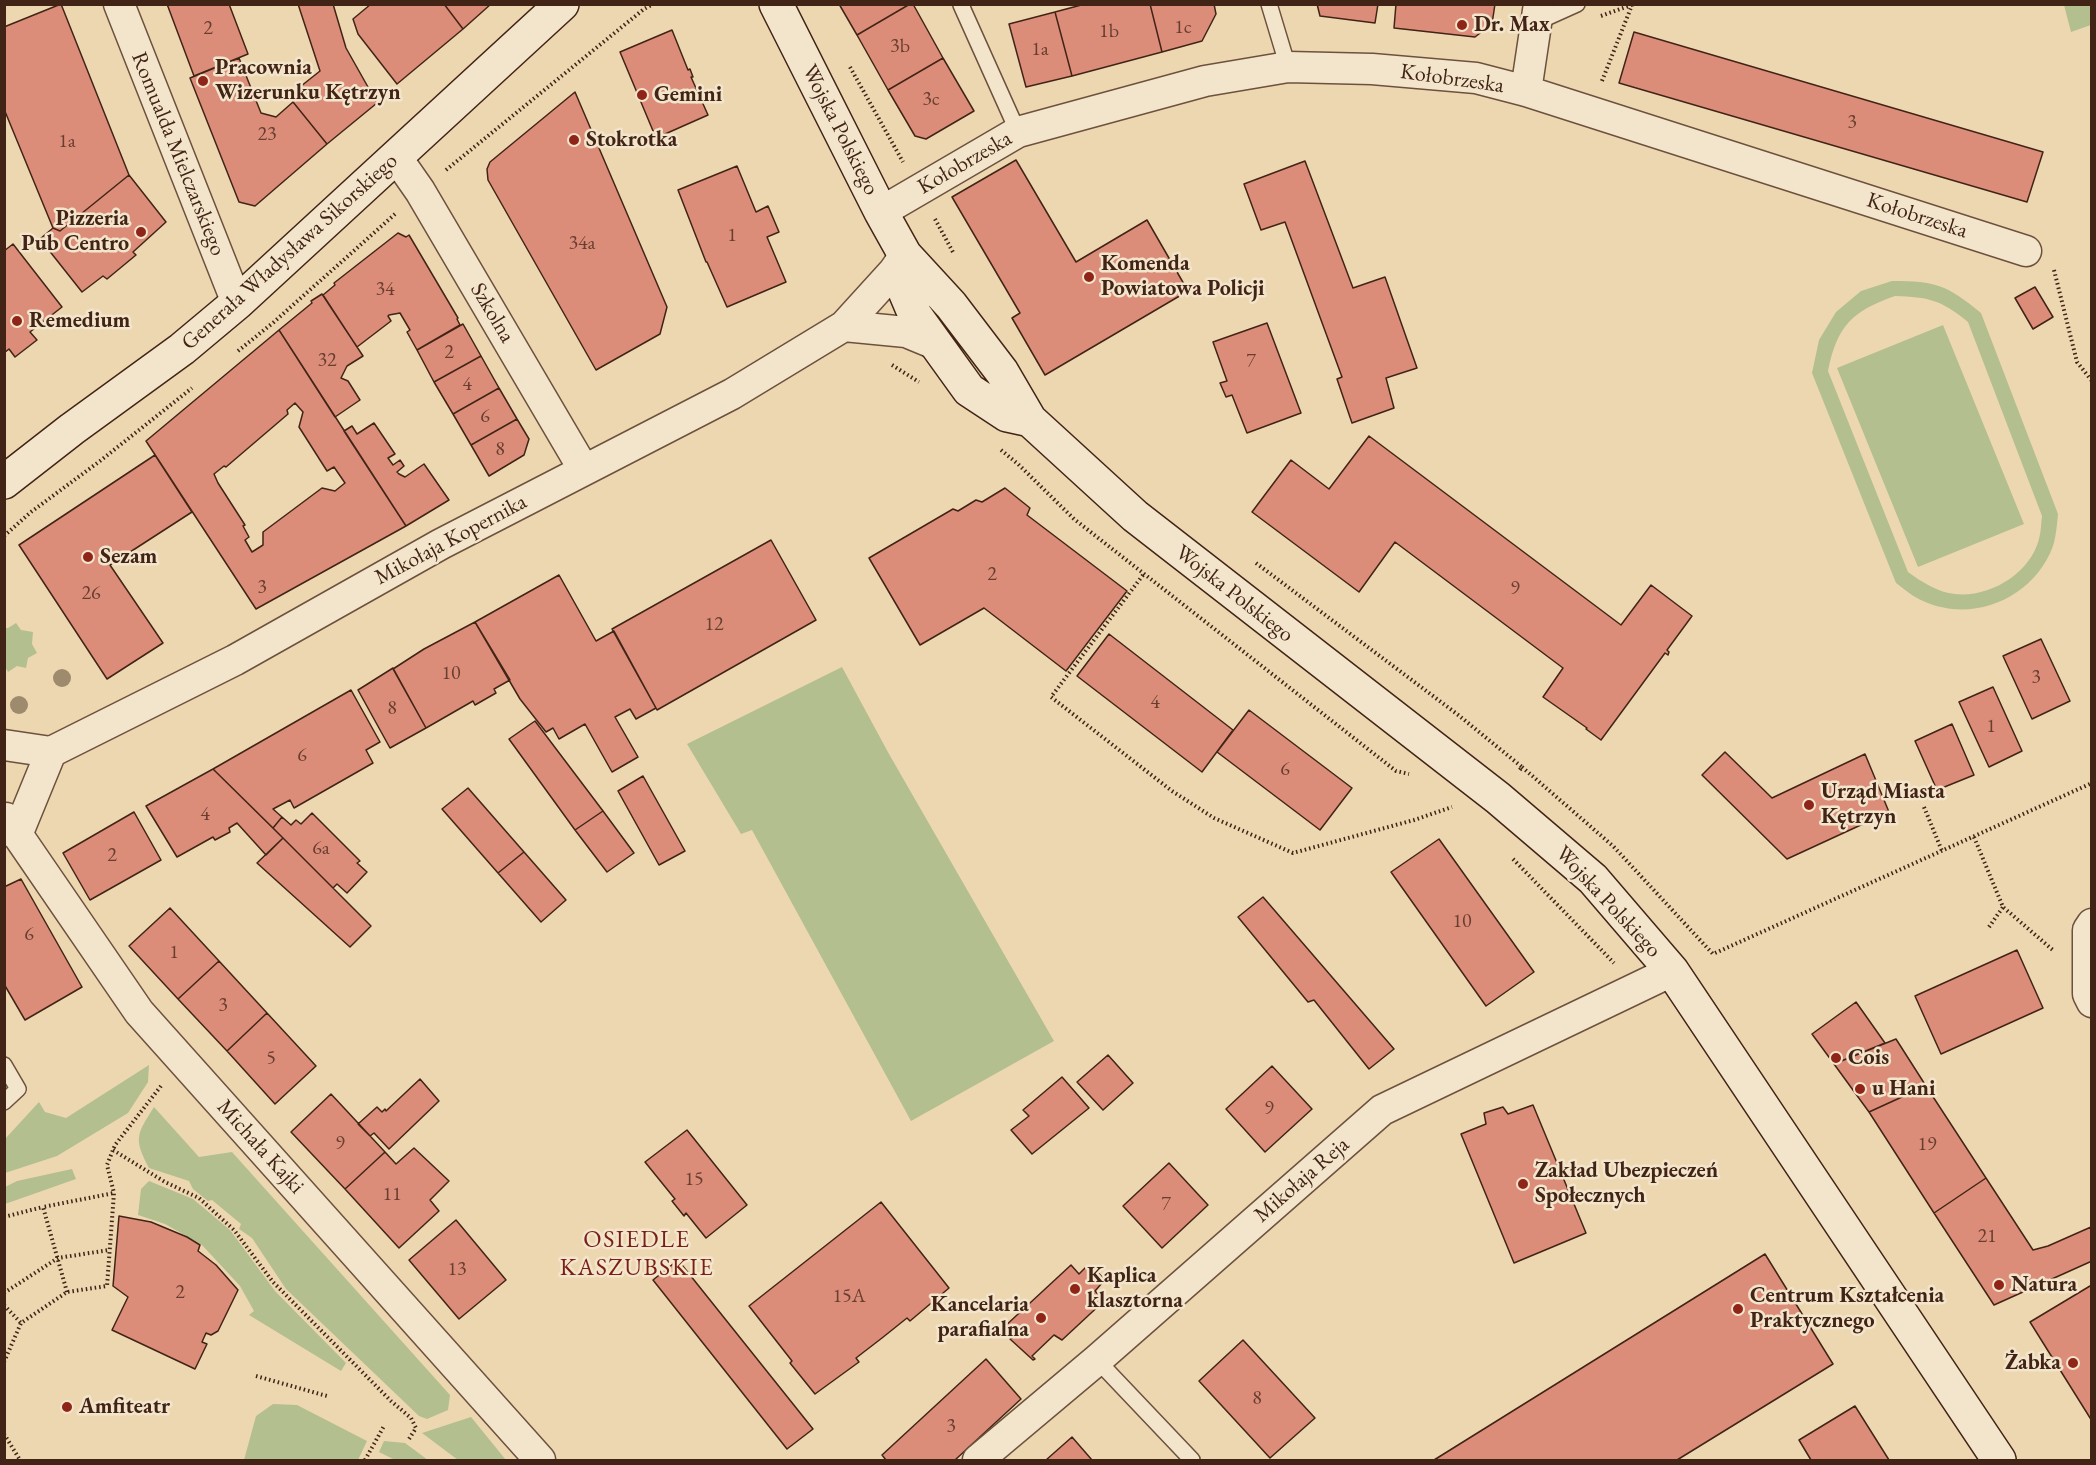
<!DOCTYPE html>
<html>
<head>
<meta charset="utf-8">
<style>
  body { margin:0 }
  #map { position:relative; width:2096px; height:1465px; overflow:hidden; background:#edd7b1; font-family:"EB Garamond",serif }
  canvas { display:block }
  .frame { position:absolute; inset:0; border:6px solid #422416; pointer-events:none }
</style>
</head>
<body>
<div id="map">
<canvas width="2096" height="1465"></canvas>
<div class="frame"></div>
</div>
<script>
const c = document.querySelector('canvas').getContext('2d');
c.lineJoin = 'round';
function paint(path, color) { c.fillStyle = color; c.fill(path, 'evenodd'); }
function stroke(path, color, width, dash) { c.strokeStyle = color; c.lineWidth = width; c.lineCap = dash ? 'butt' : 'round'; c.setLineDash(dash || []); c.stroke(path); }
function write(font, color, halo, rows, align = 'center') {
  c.font = font + ' "EB Garamond",serif'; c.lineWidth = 5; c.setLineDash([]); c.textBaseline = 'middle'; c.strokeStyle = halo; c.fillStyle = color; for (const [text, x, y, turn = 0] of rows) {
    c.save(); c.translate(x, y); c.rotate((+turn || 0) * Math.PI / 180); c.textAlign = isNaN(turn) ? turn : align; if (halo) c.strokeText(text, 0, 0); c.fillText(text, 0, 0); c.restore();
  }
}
const green = new Path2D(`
  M2064 5H2091V25L2071 32Z
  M1892 281C1936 281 1947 285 1981 313L2058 514C2057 524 2056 537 2053 546 2034 598 1973 624 1923 601 1913 597 1904 589 1896 583L1812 373 1819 340 1836 312 1861 291ZM1895 296C1929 297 1941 300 1968 322L2042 516C2041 523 2041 532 2039 539 2030 574 1989 598 1955 594 1937 592 1922 582 1908 572L1828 371C1837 326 1852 311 1895 296Z
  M1943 325 2024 524 1918 567 1837 368Z
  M16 623 21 630 33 632 32 644 37 653 28 658 26 668 17 666 8 672 5 667V628H8Z
  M842 667 889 754 1054 1041 911 1121 752 830 741 834 687 744Z
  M149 1065 148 1082 128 1113 57 1156 5 1173V1139L39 1102 45 1112 66 1118Z
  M154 1107 199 1157 232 1152 450 1395 448 1410 427 1419 419 1416 286 1289 252 1238 239 1229 241 1224 212 1200 208 1201 193 1189 189 1181 149 1168C133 1138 137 1134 154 1107Z
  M72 1169 76 1179 5 1204V1187L17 1181Z
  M149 1181 193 1199 230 1230 275 1291 346 1363 341 1371 249 1315 254 1311 240 1286 202 1245 165 1224 138 1215 141 1189Z
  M273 1404 297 1405 367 1441 358 1460H244L256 1416Z
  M471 1417 506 1460H458L422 1433Z
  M384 1441 405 1443 428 1460H395L379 1452Z`);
const building = new Path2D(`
  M61 4 129 175 60 231 53 228 4 109V27Z
  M167 4H229L248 54 194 76Z
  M298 4H333L346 48 377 103 327 144 293 102 291 94 320 71Z
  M371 4H444L463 29 397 84 358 34 353 19Z
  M444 4H491L463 29Z
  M839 4H910L857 35Z
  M910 4H913L943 58 888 90 857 35Z
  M1085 4H1150L1162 52 1072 76 1055 12Z
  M1150 4H1214L1216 14 1202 41 1162 52Z
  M1317 4H1378L1375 23 1320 16Z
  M1396 4H1495L1492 24 1475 37 1394 28Z
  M1055 12 1072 76 1026 87 1009 24Z
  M672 30 688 70 690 69 693 77H691L708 115 656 138 620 52Z
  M1634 32 2043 152 2027 202 1619 83Z
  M239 58 261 113 276 117 293 102 327 144 255 206 239 202 190 78Z
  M943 58 974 111 926 139 915 136 888 90Z
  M575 92 667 307 660 334 596 370 488 180 487 169 490 162Z
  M1016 160 1076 262 1147 220 1188 291 1045 375 1012 318 1020 313 952 197Z
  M1305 161 1353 288 1385 277 1417 368 1386 378 1394 408 1352 423 1337 379 1342 377 1285 222 1261 230 1244 184Z
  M737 166 756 212 768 206 779 232 767 237 786 282 727 307 707 262H706L678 190Z
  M129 175 166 222 133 252 136 255 107 279 103 276 82 292 40 239 53 228 60 231Z
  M398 233 406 237 409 235 458 318 457 319 460 325 417 350 407 332 410 330 400 313 389 315 388 316 391 321 357 347 323 295 335 285 334 283Z
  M13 244 62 307 30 332 37 340 15 357 9 349 4 353V251Z
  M2035 287 2053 317 2033 329 2015 298Z
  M322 294 363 356 347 366 341 378 348 381 360 400 335 417 279 330 312 303 311 301Z
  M1267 323 1301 413 1247 433 1232 395 1226 397 1220 383 1227 381 1213 342Z
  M463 324 481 356 434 382 417 350Z
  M279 330 406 526 256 609 146 441ZM295 403 303 412 299 427 327 471 334 467 345 483 335 491 322 488 263 532V545L252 552 245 540 249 537 243 526 245 525 218 483 214 474 224 466 226 467 288 414 287 410Z
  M481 356 499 388 453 414 434 382Z
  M499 388 517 419 471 445 453 414Z
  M517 419 529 439 524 455 489 476 471 445Z
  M374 423 395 454 388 458 393 465 400 460 404 466 397 472 399 474 405 477 424 464 449 500 406 526 344 431 352 426 357 434Z
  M1369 436 1621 625 1651 585 1692 616 1667 650 1669 652 1668 655 1665 653 1601 740 1586 729 1587 728 1543 697 1563 668 1395 542 1359 592 1252 512 1291 460 1329 489Z
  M155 455 192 512 110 565 163 643 107 679 19 545Z
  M1005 488 1030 508 1027 515 1127 591 1066 671 984 608 920 645 869 558 953 509 958 511 976 500 982 502Z
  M771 540 816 620 657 710 612 629Z
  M559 575 596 641 614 631 656 708 636 719 630 709 615 717 638 757 612 772 585 724 559 739 553 728 546 732 520 699 475 622Z
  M475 622 510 680 494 689 496 693 475 705 473 701 426 728 393 669 424 649Z
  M1109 634 1233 730 1202 772 1077 676Z
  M2041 639 2070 701 2032 719 2003 656Z
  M393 668 426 728 390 748 358 690Z
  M1993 687 2022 751 1989 767 1959 702Z
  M351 690 380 742 366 750 373 763 294 808 290 800 273 809 282 817 273 828 213 769Z
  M1249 710 1352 788 1320 830 1217 752Z
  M535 721 603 811 575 830 509 739Z
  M1952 724 1974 775 1937 790 1915 741Z
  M1725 752 1772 798 1865 754 1889 812 1787 859 1702 775Z
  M213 769 283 838 266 855 237 823 229 828 230 832 215 840 213 837 177 857 146 806Z
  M643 776 685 851 659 865 618 791Z
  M468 788 524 852 498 873 442 809Z
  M603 811 634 853 607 872 575 830Z
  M134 812 161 860 90 900 63 853Z
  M312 813 360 861 357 863 367 872 347 893 337 884 333 888 273 828 282 817 291 825 296 820 301 824Z
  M283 838 371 926 350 947 257 863Z
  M1439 839 1534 972 1486 1006 1391 872Z
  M524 852 566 900 541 922 498 873Z
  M21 879 82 987 25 1020 4 984V887Z
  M1263 897 1394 1049 1369 1069 1314 1000 1308 1002 1238 917Z
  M170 908 219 961 178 999 129 946Z
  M2017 950 2043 1008 1941 1054 1915 996Z
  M219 961 267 1013 227 1051 178 999Z
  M1856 1002 1885 1043 1834 1064 1812 1034Z
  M267 1013 316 1066 275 1104 227 1051Z
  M1896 1039 1926 1086 1869 1112 1834 1064Z
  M1108 1055 1133 1083 1103 1110 1077 1082Z
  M1272 1066 1312 1109 1265 1152 1226 1109Z
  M1062 1077 1089 1108 1032 1154 1011 1130 1029 1116 1023 1110Z
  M420 1079 439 1101 389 1149 374 1133 370 1136 358 1124 377 1107 382 1112 385 1109 386 1111Z
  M1926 1086 1986 1178 1934 1213 1869 1112Z
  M331 1094 385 1152 345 1189 291 1132Z
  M1533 1105 1586 1233 1514 1263 1461 1134 1486 1124 1484 1113 1503 1107 1508 1114Z
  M687 1130 747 1205 706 1238 686 1213 684 1216 672 1201 675 1199 645 1162Z
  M414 1148 449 1181 430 1200 439 1211 399 1248 345 1189 385 1152 396 1164Z
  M1169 1163 1208 1205 1162 1248 1123 1206Z
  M1986 1178 2033 1250 2048 1246 2091 1227 2092 1261 1994 1305 1934 1213Z
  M881 1202 949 1288 910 1321 907 1318 882 1338 856 1358 859 1362 815 1394 790 1363 792 1361 749 1306Z
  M119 1216 151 1222 187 1237 200 1245 198 1251 216 1265 238 1290 218 1331 211 1335 206 1333 202 1342 207 1344 195 1369 112 1330 128 1297 113 1286Z
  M456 1220 506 1280 459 1319 409 1260Z
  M1765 1254 1833 1364 1677 1460H1434Z
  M678 1260 813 1429 787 1449 653 1280Z
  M1071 1265 1079 1274 1087 1266 1089 1269 1092 1266 1102 1277 1100 1280 1102 1283 1095 1291 1104 1301 1062 1340 1054 1335 1032 1356 1035 1359 1033 1360 1010 1339 1012 1338 1003 1328Z
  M2090 1286 2092 1288V1421L2030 1322Z
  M1243 1340 1315 1418 1270 1458 1199 1381Z
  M986 1359 1021 1399 955 1460H886L882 1455Z
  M1855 1406 1889 1460H1811L1799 1440Z
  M1072 1437 1092 1460H1046Z`);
const path = new Path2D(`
  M1601 16 1634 4
  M850 67 903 162
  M1602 81 1632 5
  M446 170 644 9 653 4
  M935 219 954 254
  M2054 270 2077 362 2092 381
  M238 351 274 322 395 214
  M892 365 919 382
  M1001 450 1018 464 1074 519 1396 771 1409 774
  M4 536 31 512 100 461 192 388
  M1256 563 1457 714 1522 767 1519 771
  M1143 575 1051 697 1172 791 1214 818 1293 853 1414 820 1452 807
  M1522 767 1613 846 1713 954 2092 783
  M1924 807 1942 851
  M1974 837 2003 907 2054 951
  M1513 859 1614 963
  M1989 927 2003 907
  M113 1150 165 1182 199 1198 234 1230 273 1282 391 1401 411 1418 416 1428 409 1439
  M4 1217 43 1207
  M67 1292 43 1207 114 1193
  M4 1293 58 1258 109 1250
  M4 1305 21 1323
  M4 1362 21 1323 67 1292 107 1286 114 1193 107 1165 115 1145 161 1086
  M256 1376 327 1396
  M4 1434 20 1460
  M365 1460 384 1426`);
const lane = new Path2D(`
  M963 4 961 5 1018 132
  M1269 4 1288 67
  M1537 22 1577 4
  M4 1065 18 1089 4 1102
  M1097 1360 1192 1460`);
const street = new Path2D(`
  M119 4 237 303
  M1526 91 1539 4
  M397 158 420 191 584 470
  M881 212 1018 132 1205 81 1288 67 1372 69 1476 78 1526 91 2026 251
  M844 326 894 271 905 255
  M4 745 51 752
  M6 818 139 1012 540 1460
  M17 835 51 752 235 660 441 544 732 394 844 326 906 332 935 344
  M2092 924 2088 930V994L2092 1002
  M978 1460 1097 1360 1382 1110 1672 971`);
const secondary = new Path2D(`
  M776 4 881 212 905 255 951 305 1002 372 1030 420 1135 516 1498 798 1593 879 1672 971 1999 1460
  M905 255 901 282 915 315 969 390 1007 415 1030 420
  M4 482 72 429 182 349 237 303 562 4`);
const trees = [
  [62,678],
  [19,705]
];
const markers = [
  [1462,25,6,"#8f2418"],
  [203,81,6,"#8f2418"],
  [642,95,6,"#8f2418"],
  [574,140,6,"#8f2418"],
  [141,232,6,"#8f2418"],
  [1089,277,6,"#8f2418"],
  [17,321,6,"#8f2418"],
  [88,557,6,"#8f2418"],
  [1809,805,6,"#8f2418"],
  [1836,1058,6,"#8f2418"],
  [1860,1089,6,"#8f2418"],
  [1523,1184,6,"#8f2418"],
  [1999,1285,6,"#8f2418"],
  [1075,1289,6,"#8f2418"],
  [1738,1309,6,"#8f2418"],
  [1041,1318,6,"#8f2418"],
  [2073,1363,6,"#8f2418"],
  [67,1407,6,"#8f2418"]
];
const numberNames = [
  ["1c",1183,28],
  ["2",208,29],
  ["1b",1109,32],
  ["3b",900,47],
  ["1a",1040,50],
  ["3c",931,100],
  ["3",1852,123],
  ["23",267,135],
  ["1a",67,142],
  ["1",732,236],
  ["34a",582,244],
  ["34",385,290],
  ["2",449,353],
  ["32",327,361],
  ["7",1251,362],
  ["4",467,385],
  ["6",485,417],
  ["8",500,450],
  ["2",992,575],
  ["3",262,588],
  ["9",1515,589],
  ["26",91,594],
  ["12",714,625],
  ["10",451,674],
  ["3",2036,678],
  ["4",1155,703],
  ["8",392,709],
  ["1",1991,727],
  ["6",302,756],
  ["6",1285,770],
  ["4",205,815],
  ["6a",321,849],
  ["2",112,856],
  ["10",1462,922],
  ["6",29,935],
  ["1",174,953],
  ["3",223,1006],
  ["5",271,1059],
  ["9",1269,1109],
  ["9",340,1144],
  ["19",1927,1145],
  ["15",694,1180],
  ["11",392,1195],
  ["7",1166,1205],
  ["21",1987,1237],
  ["13",457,1270],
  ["2",180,1293],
  ["15A",849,1297],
  ["8",1257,1399],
  ["3",951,1427]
];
const poiNames = [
  ["Dr. Max",1474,25],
  ["Pracownia",215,68],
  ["Wizerunku Kętrzyn",215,93],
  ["Gemini",654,95],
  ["Stokrotka",586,140],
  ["Pizzeria",129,219,"right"],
  ["Pub Centro",129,244,"right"],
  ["Komenda",1101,264],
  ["Powiatowa Policji",1101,289],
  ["Remedium",29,321],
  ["Sezam",100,557],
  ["Urząd Miasta",1821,792],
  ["Kętrzyn",1821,817],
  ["Cois",1848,1058],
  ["u Hani",1872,1089],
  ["Zakład Ubezpieczeń",1535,1171],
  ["Społecznych",1535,1196],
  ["Kaplica",1087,1276],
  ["klasztorna",1087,1301],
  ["Natura",2011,1285],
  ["Centrum Kształcenia",1750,1296],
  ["Praktycznego",1750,1321],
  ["Kancelaria",1029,1305,"right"],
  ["parafialna",1029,1330,"right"],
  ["Żabka",2061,1363,"right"],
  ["Amfiteatr",79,1407]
];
const streetNames = [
  ["Kołobrzeska",1452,79,8],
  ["Wojska Polskiego",840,130,63],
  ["Romualda Mielczarskiego",178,154,68],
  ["Kołobrzeska",965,163,-30],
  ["Kołobrzeska",1917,216,18],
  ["Generała Władysława Sikorskiego",290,252,-42],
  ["Szkolna",492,313,59],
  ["Mikołaja Kopernika",451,540,-28],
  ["Wojska Polskiego",1234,594,38],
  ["Wojska Polskiego",1608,902,47],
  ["Michała Kajki",260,1147,48],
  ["Mikołaja Reja",1302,1180,-41]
];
const neighbourhoodNames = [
  ["OSIEDLE",637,1240],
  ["KASZUBSKIE",637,1268]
];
paint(green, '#b3bf8f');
paint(building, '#dc8d79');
stroke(building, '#422416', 1.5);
stroke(lane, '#6d513d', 18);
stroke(street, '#6d513d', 33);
stroke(secondary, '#422416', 36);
stroke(path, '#422416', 4, [1.5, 3]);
stroke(lane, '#f3e5cc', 15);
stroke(street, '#f3e5cc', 30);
stroke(secondary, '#f3e5cc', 33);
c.fillStyle = '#9e8a6c';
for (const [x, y] of trees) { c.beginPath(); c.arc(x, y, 9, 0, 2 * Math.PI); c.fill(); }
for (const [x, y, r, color] of markers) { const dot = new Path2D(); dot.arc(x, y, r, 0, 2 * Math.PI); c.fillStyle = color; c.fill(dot); stroke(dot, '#f3e5cc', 2); }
write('20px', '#683e2f', null, numberNames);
write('bold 22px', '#422416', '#f3e5cc', poiNames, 'left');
write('22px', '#422416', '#f3e5cc', streetNames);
c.letterSpacing = '1.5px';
write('24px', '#7a1f14', '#f3e5cc', neighbourhoodNames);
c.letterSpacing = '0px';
</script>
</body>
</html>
